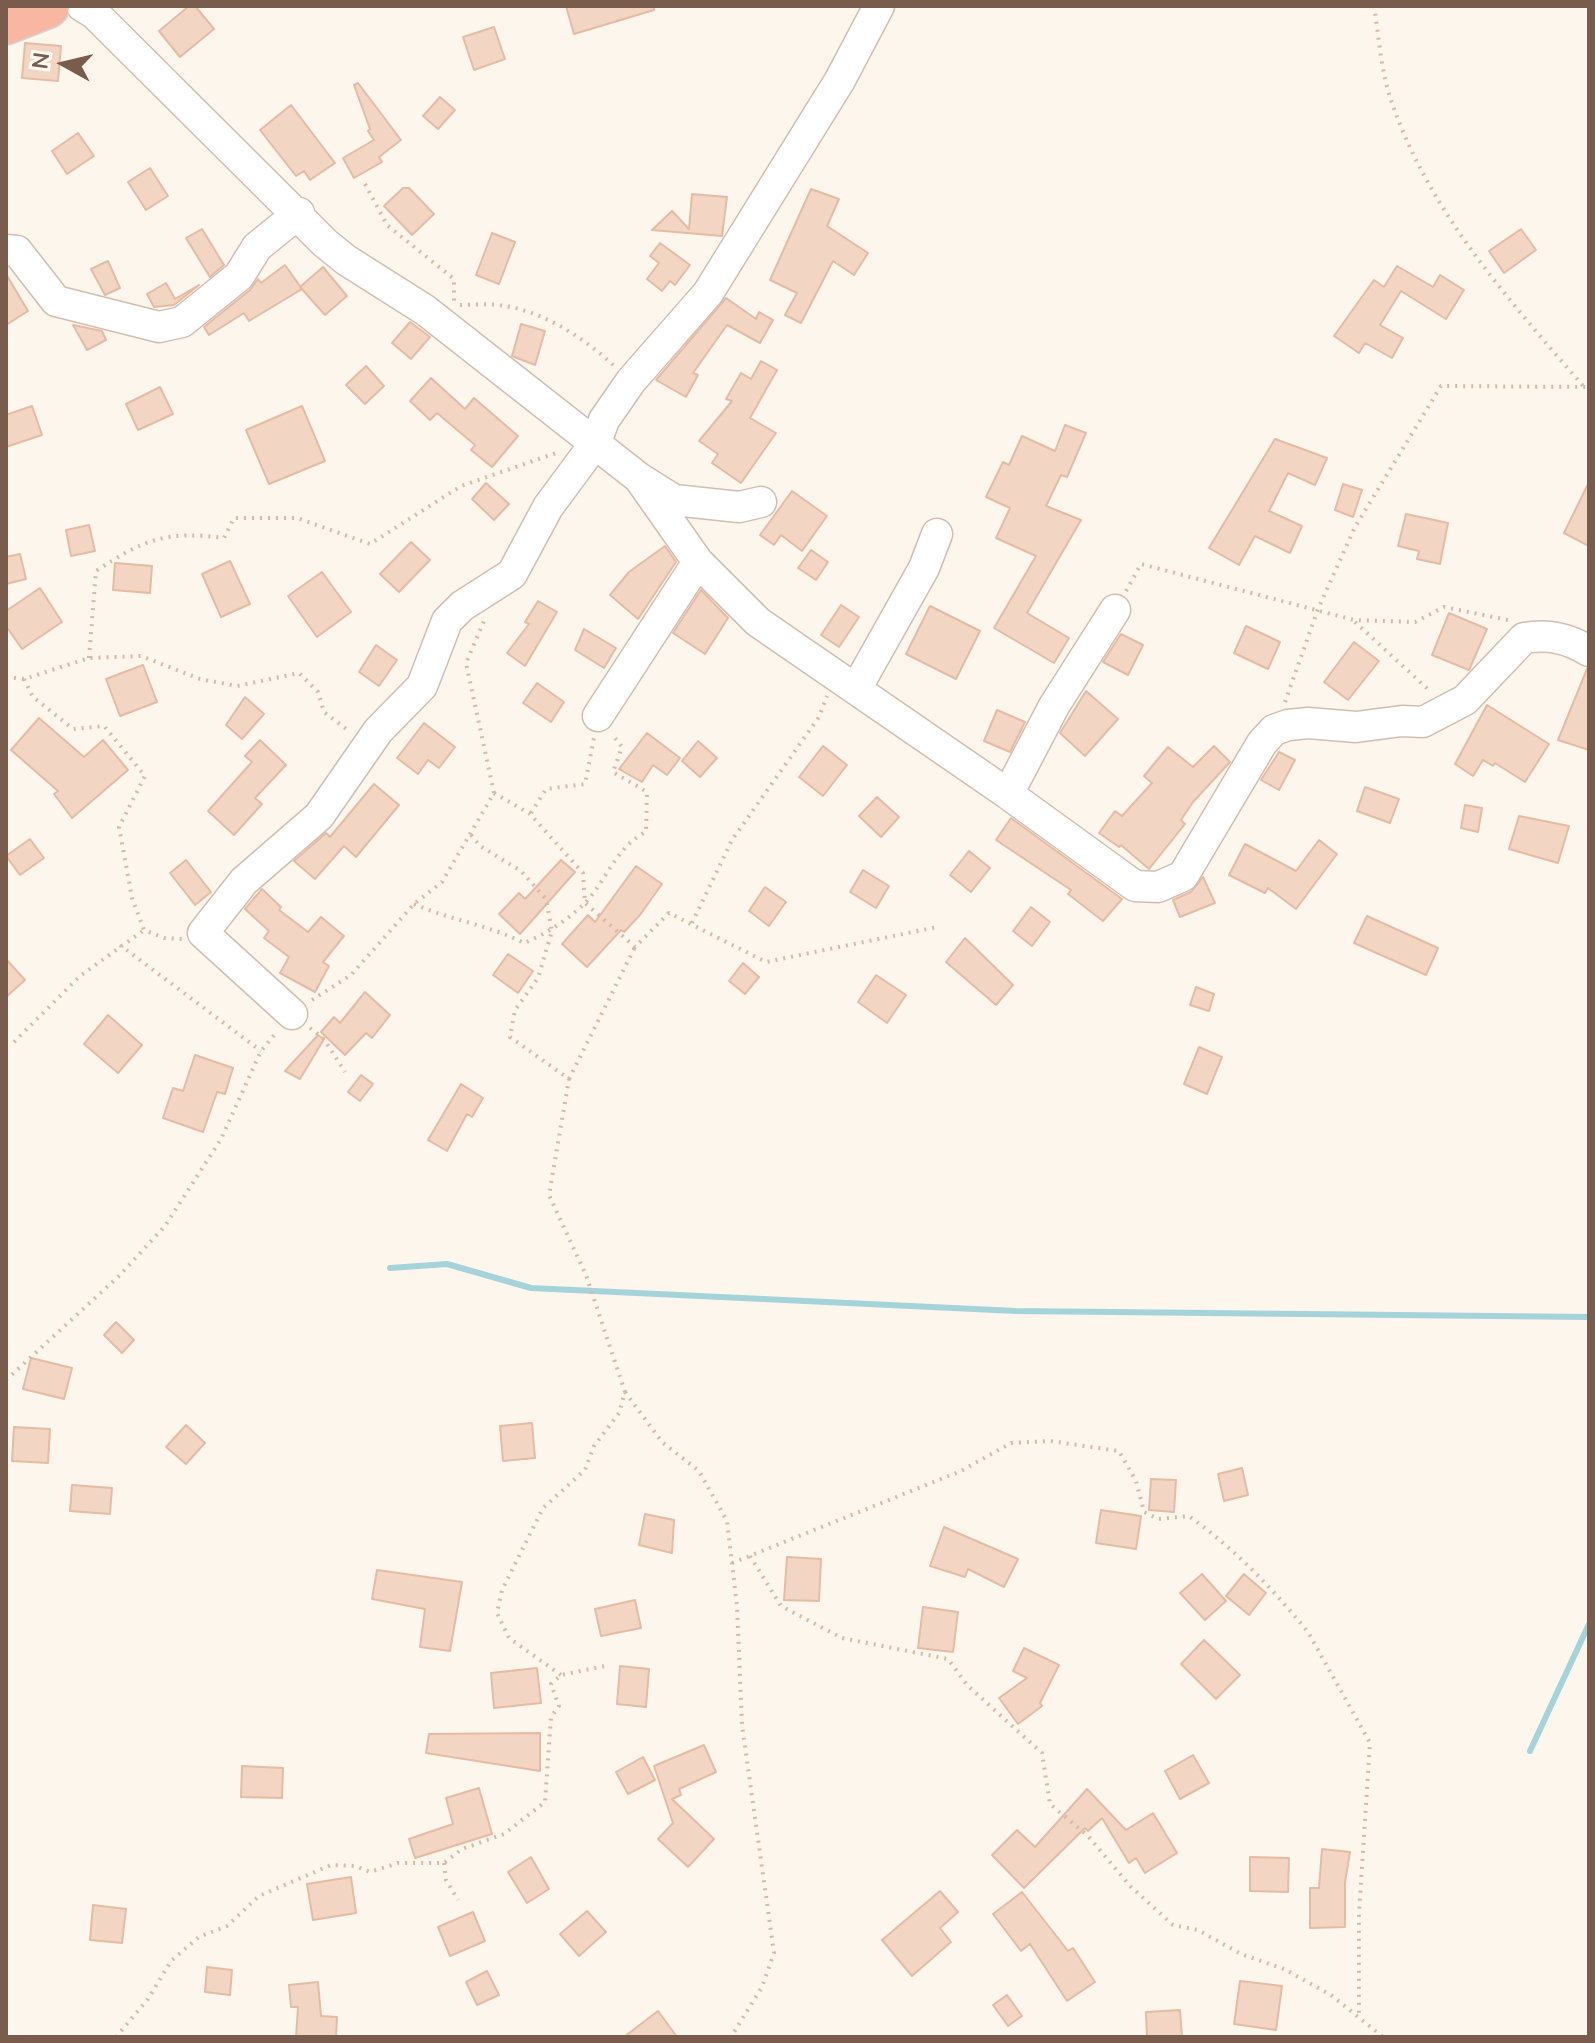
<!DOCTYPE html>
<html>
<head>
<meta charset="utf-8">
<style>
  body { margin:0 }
  #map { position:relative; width:1595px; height:2043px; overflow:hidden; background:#fdf6ec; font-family:Mulish,sans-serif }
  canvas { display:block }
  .frame { position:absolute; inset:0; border:8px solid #7a5c4d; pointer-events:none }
  .north { position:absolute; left:24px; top:24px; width:80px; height:80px; -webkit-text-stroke:6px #fffaf3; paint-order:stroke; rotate:278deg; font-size:22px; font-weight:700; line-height:32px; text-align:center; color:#7a5c4d }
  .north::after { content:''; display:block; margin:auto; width:28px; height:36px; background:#7a5c4d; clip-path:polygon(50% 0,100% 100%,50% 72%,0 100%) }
</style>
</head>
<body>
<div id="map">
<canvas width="1595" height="2043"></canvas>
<div class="frame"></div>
<div class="north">N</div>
</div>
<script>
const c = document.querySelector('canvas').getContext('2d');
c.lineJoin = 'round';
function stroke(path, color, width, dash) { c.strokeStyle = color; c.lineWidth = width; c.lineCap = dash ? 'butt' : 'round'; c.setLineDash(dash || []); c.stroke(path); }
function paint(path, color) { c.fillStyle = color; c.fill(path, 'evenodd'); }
const stream = new Path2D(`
  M390 1268 447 1264 531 1288 1016 1311 1589 1317
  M1530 1751 1589 1624`);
const building = new Path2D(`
  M189 6H195L214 29 180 57 159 31Z
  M566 6H653L654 10 574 34Z
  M494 27 505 59 474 70 463 37Z
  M25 43 61 46 58 81 22 78Z
  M358 83 401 140 379 157 382 162 354 178 343 158 374 140 368 131 370 129 354 85Z
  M440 97 455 110 438 129 423 116Z
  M291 105 335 163 310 180 304 171 296 176 260 130Z
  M78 133 94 156 67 174 52 151Z
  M150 168 168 196 146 210 128 182Z
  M403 188H409L434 214 412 235 384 206Z
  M811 189 839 199 827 226 868 253 854 275 833 261 801 323 785 315 797 293 770 280Z
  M692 194 727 197 722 236 652 230 672 211 689 229Z
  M202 229 224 265 210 277 186 238Z
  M1521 229 1536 250 1504 273 1489 251Z
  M492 233 515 242 499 284 476 275Z
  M660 243 690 265 675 285 670 281 662 291 647 279 659 263 650 256Z
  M108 261 120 288 105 295 91 269Z
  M285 265 302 289 249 321 244 313 209 335 204 327 250 290 258 279 261 283Z
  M1397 266 1433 287 1440 275 1464 290 1446 319 1401 291 1380 325 1403 338 1392 358 1365 343 1359 353 1334 336 1374 280 1384 287Z
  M323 267 347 296 325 315 300 287Z
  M6 274 28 311 6 325Z
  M166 283 175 299 199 285 174 305 154 307 147 294Z
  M726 298 756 319 759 312 773 320 760 343 727 325 693 373 698 375 686 397 656 380Z
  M410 322 430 337 411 359 392 343Z
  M521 324 545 331 535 365 512 356Z
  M73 325 102 331 106 340 87 350Z
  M761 361 777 370 750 418 776 433 741 483 712 463 718 454 699 441 732 401 726 399 741 373 751 379Z
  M366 366 384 386 365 404 346 385Z
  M431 378 465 409 474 398 518 436 492 467 471 450 475 445 437 413 430 420 410 401Z
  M160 387 173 414 138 430 126 404Z
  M32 406 42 435 6 447V415Z
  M302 406 325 461 269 484 246 430Z
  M1065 425 1086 433 1067 477 1061 475 1046 506 1081 520 1027 613 1069 638 1054 663 994 628 1036 556 996 538 1010 508 986 497 1003 462 1009 465 1022 436 1055 451Z
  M1275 439 1327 458 1315 485 1288 473 1269 511 1302 526 1290 553 1255 536 1239 565 1209 548Z
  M1589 482V546L1564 533Z
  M486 483 509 504 494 520 472 499Z
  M1343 484 1362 490 1353 517 1335 510Z
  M792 491 827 516 802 551 781 535 774 545 760 535Z
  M1406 514 1448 523 1440 564 1417 559 1419 551 1398 546Z
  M89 525 95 551 71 556 66 530Z
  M411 542 430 560 399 592 380 574Z
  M665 546 676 562 638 619 610 595 629 572Z
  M811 550 828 562 816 580 798 568Z
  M20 554 26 579 6 584V557Z
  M230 561 250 604 221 617 202 574Z
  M115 563 152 566 150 593 113 590Z
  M322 572 351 612 317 637 288 596Z
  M40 588 62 622 22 649 6 626V611Z
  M701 590 728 618 705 654 673 633Z
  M538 601 557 612 525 666 507 653 529 624 525 622Z
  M841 605 859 617 839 647 821 635Z
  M930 606 980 631 956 679 906 654Z
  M1449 613 1487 629 1469 670 1432 655Z
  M1246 626 1280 642 1268 669 1234 653Z
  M584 629 616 648 604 668 575 650Z
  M1121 634 1143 645 1128 675 1103 662Z
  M1354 642 1379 661 1348 700 1324 682Z
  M376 645 397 660 379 686 359 672Z
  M143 665 157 702 120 716 106 679Z
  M1587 669H1589V750L1558 740Z
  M537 683 564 702 551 722 523 703Z
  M1086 691 1118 719 1085 756 1060 733Z
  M245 697 264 714 242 739 226 725Z
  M1487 705 1549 744 1525 782 1495 763 1493 766 1483 760 1473 776 1455 764Z
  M997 710 1025 722 1010 752 984 741Z
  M39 718 84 757 103 740 128 770 72 818 54 794 58 791 11 750Z
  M424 723 455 747 439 768 428 760 418 774 397 758Z
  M647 733 680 758 667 775 653 765 642 782 619 769Z
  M260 740 286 765 255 798 262 804 234 835 208 811 252 762 245 756Z
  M698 741 717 758 700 777 682 761Z
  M823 746 847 765 823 796 799 777Z
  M1214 746 1230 762 1193 802 1181 820 1185 824 1149 869 1121 845 1119 847 1099 833 1115 811 1122 816 1152 783 1144 776 1168 747 1193 767Z
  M1279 752 1295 760 1279 790 1261 780Z
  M374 784 399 805 356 857 344 846 315 879 294 861 326 833 330 837Z
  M1365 787 1399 799 1390 823 1357 811Z
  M877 797 899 817 881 837 859 816Z
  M1465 805 1482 808 1478 832 1461 828Z
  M1519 816 1569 826 1558 863 1509 849Z
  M1011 818 1122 899 1103 921 1068 894 1071 890 996 840Z
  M30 839 44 858 20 875 6 856Z
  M1319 840 1337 854 1296 909 1268 888 1265 893 1229 875 1245 844 1296 871Z
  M969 851 990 868 971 892 950 875Z
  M186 860 211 892 195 905 170 873Z
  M561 860 575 872 520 934 499 914 519 893 525 899Z
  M636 866 662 884 640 915 624 932 621 930 587 967 562 944 588 915 595 922Z
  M863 870 889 886 876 908 850 892Z
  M1203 877 1215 903 1180 917 1173 900 1191 892Z
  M765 887 786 902 769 926 749 911Z
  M262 889 281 907 279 910 308 932 321 917 344 936 323 962 329 966 315 992 280 973 289 957 264 938 269 931 245 909Z
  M1031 907 1050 922 1032 946 1013 931Z
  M1367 916 1438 948 1426 975 1354 943Z
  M965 938 1013 985 996 1005 946 962Z
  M508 954 533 971 518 993 493 975Z
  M6 959 25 980 6 997Z
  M743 963 759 977 745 994 729 981Z
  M876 975 906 995 887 1023 858 1002Z
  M1196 987 1214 994 1209 1011 1190 1005Z
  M365 992 390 1015 372 1038 366 1033 345 1055 321 1032 334 1017 340 1023Z
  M108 1015 142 1045 118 1073 84 1044Z
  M318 1035 324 1039 300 1079 285 1071Z
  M1199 1047 1222 1057 1207 1094 1184 1084Z
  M195 1055 233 1068 225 1094 217 1092 203 1132 163 1118 173 1088 183 1091Z
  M361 1075 373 1084 360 1101 348 1092Z
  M461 1084 483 1098 472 1117 467 1114 447 1151 428 1140Z
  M116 1322 134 1340 122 1353 104 1335Z
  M31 1358 72 1368 64 1399 23 1389Z
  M532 1423 535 1458 503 1461 500 1426Z
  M186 1425 205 1443 186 1464 166 1447Z
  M14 1427 50 1429 48 1463 12 1461Z
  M1242 1468 1248 1495 1224 1501 1218 1474Z
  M1151 1479 1176 1480 1174 1512 1149 1510Z
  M72 1485 112 1488 110 1514 70 1511Z
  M1101 1510 1141 1516 1136 1549 1096 1543Z
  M645 1514 674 1520 672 1553 639 1545Z
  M944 1527 1018 1559 1004 1587 968 1569 965 1577 930 1566Z
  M787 1557 821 1559 819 1601 784 1600Z
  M377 1570 462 1582 450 1651 420 1647 425 1609 372 1599Z
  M1202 1574 1226 1601 1205 1620 1180 1593Z
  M1244 1574 1266 1593 1249 1615 1226 1596Z
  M635 1600 641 1628 601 1636 595 1609Z
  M923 1607 958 1612 953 1652 918 1648Z
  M1204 1640 1240 1675 1216 1699 1181 1664Z
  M1024 1648 1059 1665 1040 1703 1042 1706 1018 1724 999 1698 1027 1678 1013 1671Z
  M620 1666 649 1669 646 1707 617 1704Z
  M537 1668 541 1703 494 1708 491 1673Z
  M540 1733V1771L426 1753 429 1734Z
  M704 1745 716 1772 679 1789 681 1795 672 1799 714 1839 688 1867 658 1839 673 1823 654 1766Z
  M1193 1755 1209 1783 1180 1799 1165 1771Z
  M643 1757 655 1780 628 1794 616 1772Z
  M242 1766 283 1768 282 1798 241 1797Z
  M479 1788 492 1834 415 1858 409 1839 453 1824 446 1798Z
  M1087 1789 1126 1830 1153 1813 1177 1853 1145 1873 1136 1858 1129 1863 1102 1818 1088 1831 1085 1828 1024 1888 992 1855 1017 1830 1035 1847Z
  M1322 1849 1350 1852 1345 1882V1927L1310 1928V1888H1319Z
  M531 1857 549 1889 527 1903 508 1872Z
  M1250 1857 1289 1858 1288 1892 1250 1891Z
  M351 1877 356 1913 313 1920 307 1884Z
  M940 1891 958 1912 940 1928 951 1942 912 1976 882 1940Z
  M1022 1892 1068 1951 1073 1948 1095 1982 1067 2001 1030 1944 1021 1951 993 1914Z
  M93 1905 126 1909 122 1943 90 1940Z
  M587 1911 606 1932 579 1956 560 1934Z
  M473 1912 485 1941 450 1956 438 1927Z
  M207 1967 232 1970 230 1995 205 1992Z
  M487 1971 499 1995 477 2005 466 1982Z
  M1240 1981 1282 1986 1276 2030 1234 2024Z
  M318 1982 321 2016 337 2017 336 2037H296L298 2007H291L289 1985Z
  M1007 1995 1022 2016 1008 2026 993 2005Z
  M1180 2010 1182 2037H1147L1146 2012Z
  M658 2011 677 2037H624Z`);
const path = new Path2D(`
  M1374 6C1379 37 1381 73 1392 103 1430 213 1509 300 1584 387
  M365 184 387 225 454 279V302
  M460 305C475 305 491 303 505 306 544 312 586 339 614 366
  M1126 591 1141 564 1354 620 1415 622 1444 607 1508 620
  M1355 622 1431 692
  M89 658 96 571C143 540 166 530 224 538L234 518H297L370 544 461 486 559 452
  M6 677 24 679 89 658 141 656 200 679 237 686 299 673 318 692 324 712 349 731
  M24 679 33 697 73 729 104 726 145 776 119 827 132 898 144 930 164 938 182 939
  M1285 702 1318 609 1355 527 1441 386 1589 387
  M494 793 530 814 583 873 585 903 635 947 669 913 766 962 937 927
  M531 813 546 789 585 784 594 738
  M471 835 480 846 521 871 546 899 552 931 538 978 515 1010 510 1037 569 1079 549 1195 586 1275 625 1392 619 1413 594 1446 585 1470 543 1508 502 1590 497 1613 509 1638 561 1675
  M414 904C450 920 489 925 524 943 546 934 568 920 586 902 607 879 617 846 646 832L647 792 613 772 622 747 612 734
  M692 923 732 840 819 717 827 696
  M120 945 261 1051
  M312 1000 351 975 414 904 442 882 494 793 466 663 484 621
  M310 1028 324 1039 345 1072
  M14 1042 80 976 144 930
  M569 1079 635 947
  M6 1380 119 1276 165 1226 221 1139 261 1051 276 1033
  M625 1392 662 1442 699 1471 727 1521 737 1606 742 1725 774 1953 762 1987 731 2037
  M750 1556 781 1606 842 1638 948 1659 967 1685 1042 1753 1050 1804 1088 1836 1131 1887 1173 1925 1198 1930 1241 1954 1284 1969 1331 1995 1383 2037
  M732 1563 961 1471 1011 1443 1050 1441 1119 1451 1136 1481 1144 1512 1158 1519 1189 1516C1238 1552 1270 1586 1308 1632L1370 1743 1359 1913V2017
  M444 1863 446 1880 458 1900
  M116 2037 148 1999 171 1961 199 1937 227 1926 259 1896 331 1865 355 1866 370 1872 398 1863H444L462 1849 504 1834 545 1802 551 1717 559 1706 551 1684 561 1675 605 1666`);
const minor = new Path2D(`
  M82 6 95 14 325 243 346 260 425 310 639 478 674 500 739 507 761 502
  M6 250 17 251 56 301 159 327 182 322 239 276 257 247 299 213
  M639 478 698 562 758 622 1008 794 1135 886 1158 887 1183 876 1262 743 1274 730 1288 725 1308 723 1356 727 1402 721 1423 722 1465 700 1524 638C1549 634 1567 638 1589 651
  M856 689 924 568 937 534
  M598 716 698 562
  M1008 794 1054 706 1115 610
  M292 1014 203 933 244 881 319 816 378 731 422 686 447 621 462 606 512 574 548 507 596 442 604 420 631 381 708 293 840 80 879 6`);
const highway = new Path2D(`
  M6 22 47 6`);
stroke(stream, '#a5d3da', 6);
paint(building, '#f3d5c3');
stroke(building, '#e6bba3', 2);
stroke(minor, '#d1beb0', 33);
stroke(highway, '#dad1cd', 47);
stroke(path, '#d9b8a5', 4, [2, 6]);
stroke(minor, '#fff', 30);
stroke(highway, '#f7b7a3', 44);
</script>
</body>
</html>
